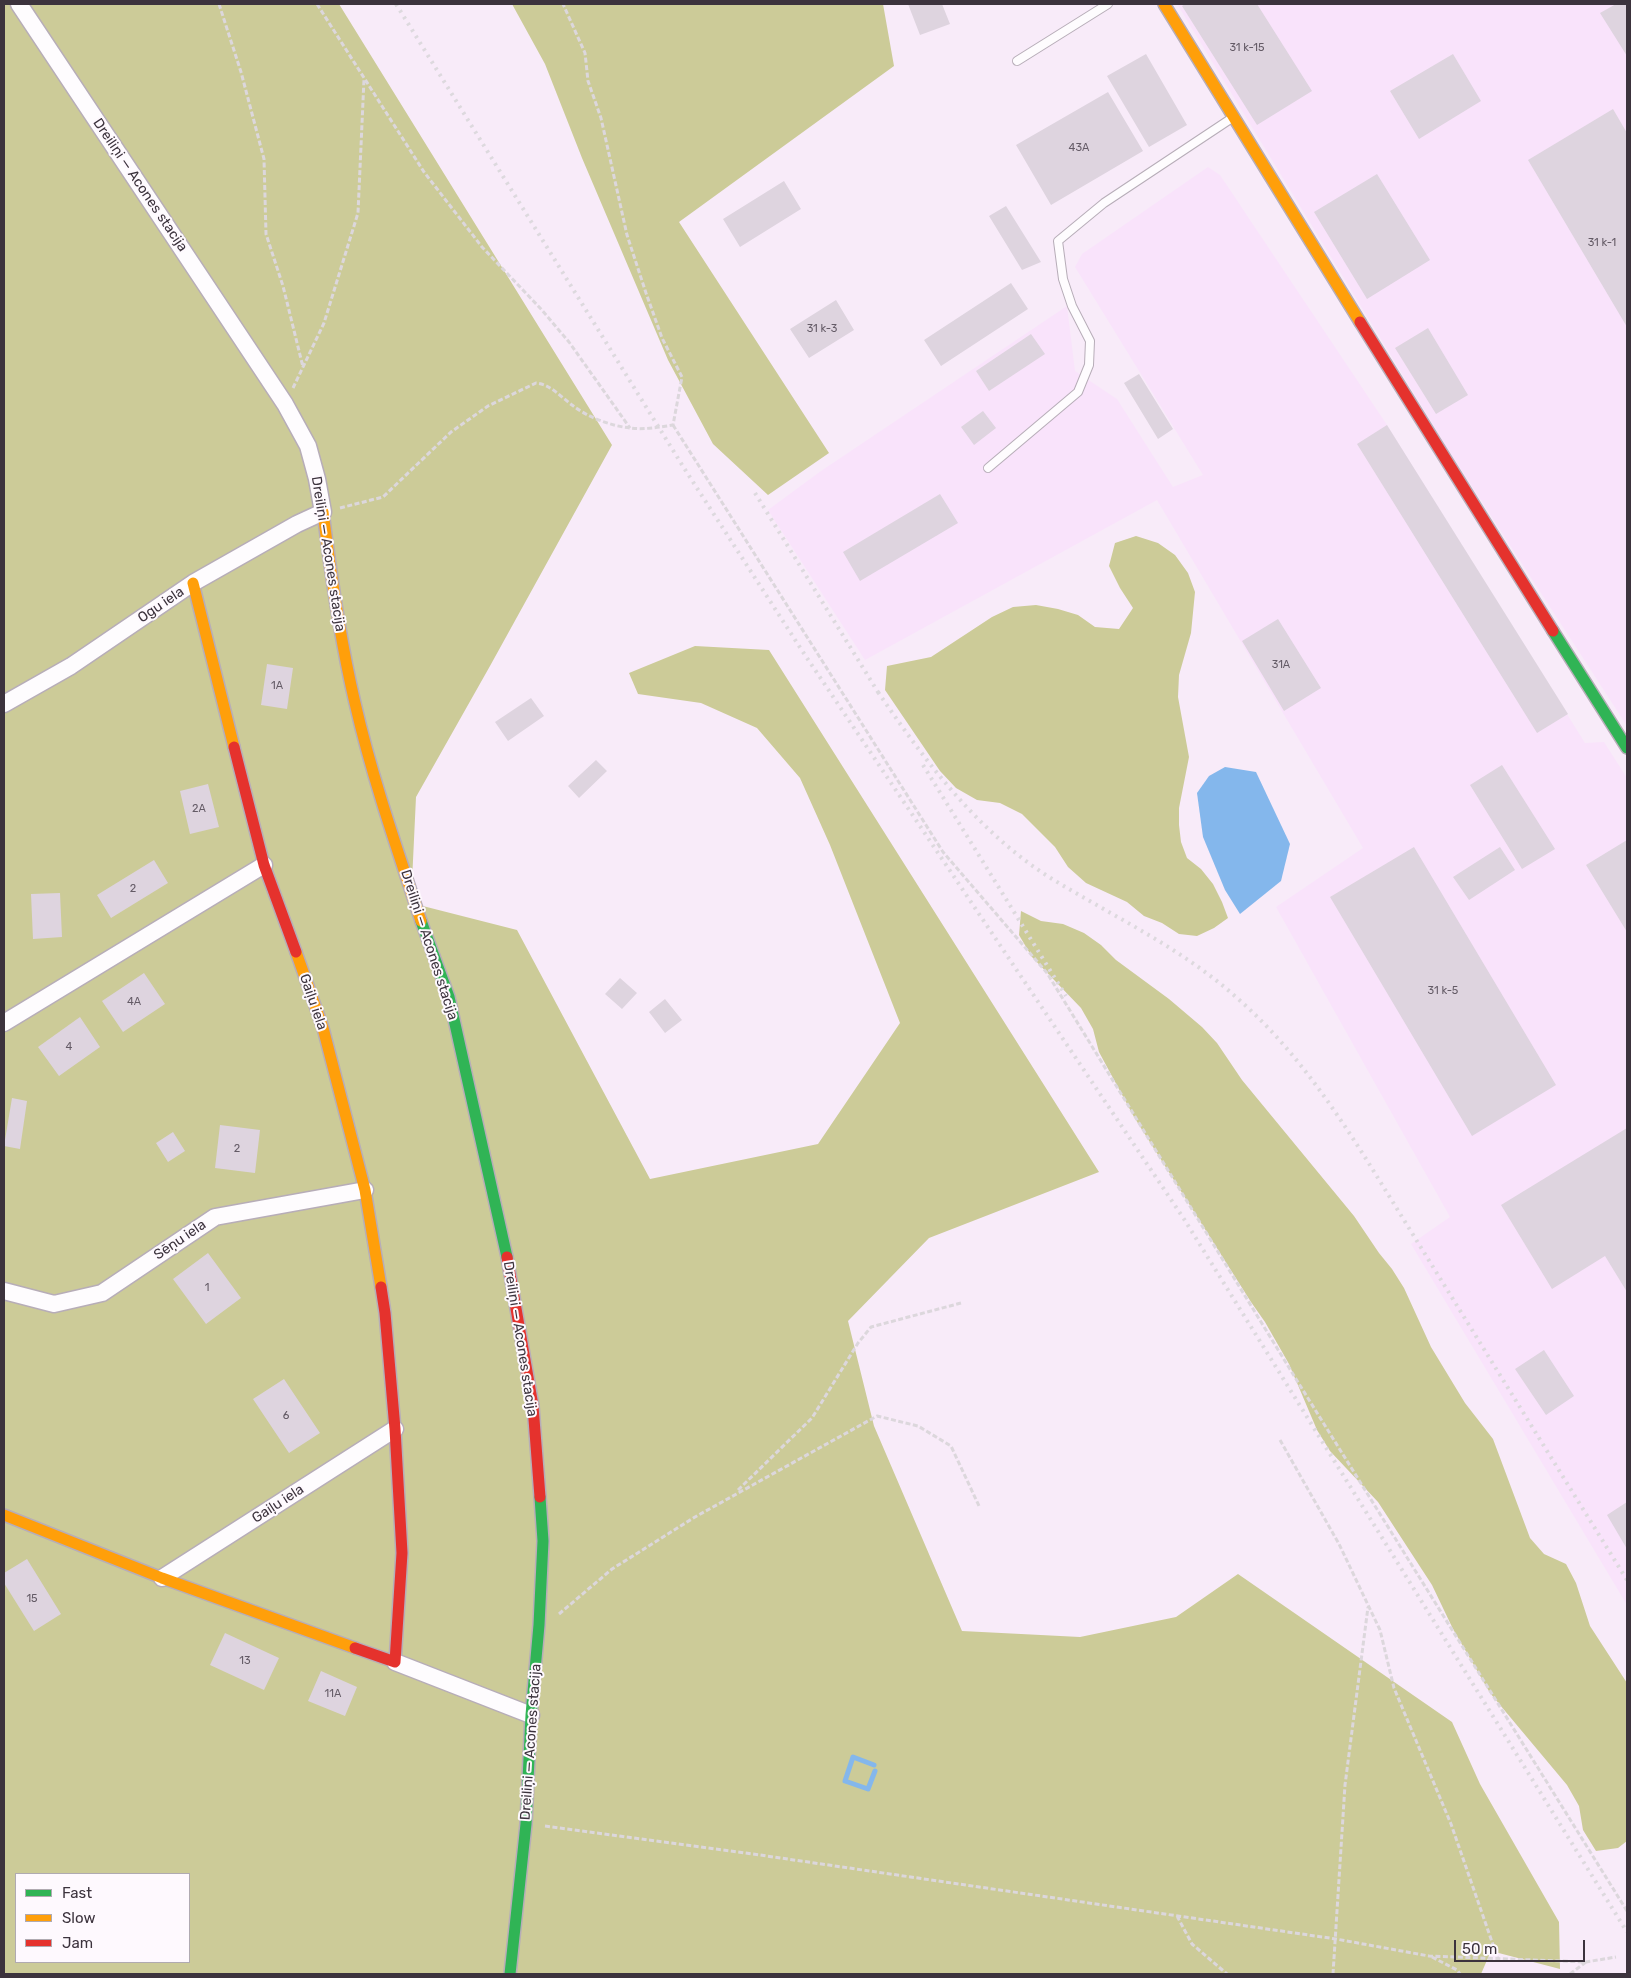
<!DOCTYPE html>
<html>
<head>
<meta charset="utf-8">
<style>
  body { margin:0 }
  #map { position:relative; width:1631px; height:1978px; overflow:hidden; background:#f8ebf9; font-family:Rubik,sans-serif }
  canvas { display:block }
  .frame { position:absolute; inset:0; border:5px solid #3c333d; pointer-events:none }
  .legend { position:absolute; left:15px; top:1873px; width:175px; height:90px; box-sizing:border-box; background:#fef9fe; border:1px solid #b0aab1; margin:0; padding:6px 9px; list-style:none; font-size:15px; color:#3c333d }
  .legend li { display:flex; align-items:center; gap:10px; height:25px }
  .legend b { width:25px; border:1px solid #b0aab1 }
  .scale { position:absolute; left:1454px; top:1940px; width:131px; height:22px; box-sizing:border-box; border:2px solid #3c333d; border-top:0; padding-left:6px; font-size:15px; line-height:18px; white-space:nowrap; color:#3c333d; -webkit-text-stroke:4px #fef9fe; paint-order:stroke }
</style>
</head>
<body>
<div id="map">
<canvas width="1631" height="1978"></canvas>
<div class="frame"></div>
<ul class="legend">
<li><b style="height:6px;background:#30b455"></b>Fast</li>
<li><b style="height:6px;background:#ff9f0a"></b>Slow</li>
<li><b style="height:6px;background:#e5322d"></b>Jam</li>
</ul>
<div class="scale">50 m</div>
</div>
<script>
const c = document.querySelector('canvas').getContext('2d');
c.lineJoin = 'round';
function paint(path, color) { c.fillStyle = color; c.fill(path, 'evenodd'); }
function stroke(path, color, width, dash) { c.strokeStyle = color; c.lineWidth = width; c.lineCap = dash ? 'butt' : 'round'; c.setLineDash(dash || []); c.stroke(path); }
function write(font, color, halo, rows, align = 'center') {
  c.font = font + ' Rubik,sans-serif'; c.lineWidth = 4; c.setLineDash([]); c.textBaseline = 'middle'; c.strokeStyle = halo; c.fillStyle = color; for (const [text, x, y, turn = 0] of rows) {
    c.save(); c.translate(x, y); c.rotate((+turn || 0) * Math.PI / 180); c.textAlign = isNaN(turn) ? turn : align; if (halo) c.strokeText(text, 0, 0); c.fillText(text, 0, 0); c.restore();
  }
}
const built = new Path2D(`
  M1177 4H1627V726L1449 451Z
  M1208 167 1220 175 1387 425 1585 743 1604 742 1627 778V1605L1411 1244 1450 1217 1276 907 1363 848 1157 500 865 660 768 510 821 471 1067 306 1075 371 1117 399 1173 487 1203 475 1075 267 1082 254Z`);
const forest = new Path2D(`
  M4 4H339L612 445 490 666 416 797 411 903 517 930 650 1179 818 1144 900 1023 830 845 800 778 757 728 701 703 638 694 629 673 695 646 769 650 1099 1172 929 1238 848 1321 874 1426 962 1631 1080 1637 1176 1617 1238 1574 1452 1722 1480 1784 1559 1922 1560 1969 1491 1951 1481 1974H4ZM16 1874H189V1962H16Z
  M512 4H883L894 66 679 222 829 453 768 495 713 444 668 360 582 158 545 64Z
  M1136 536 1158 543 1175 555 1188 573 1195 592 1191 633 1179 675 1178 697 1189 757 1179 808V825L1181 842 1187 858 1201 869 1213 884 1222 902 1228 918 1214 928 1197 936 1179 934 1162 923 1144 916 1127 902 1086 883 1068 867 1055 847 1022 814 1000 803 977 800 956 788 940 771 885 690 887 666 931 657 992 617 1013 607 1036 605 1058 609 1078 615 1095 627 1119 629 1133 608 1120 588 1109 566 1115 543Z
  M1021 911 1041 921 1063 924 1084 933 1101 945 1116 960 1169 999 1202 1027 1217 1043 1242 1080 1354 1216 1379 1253 1392 1269 1404 1288 1431 1347 1465 1403 1493 1439 1530 1538 1544 1554 1566 1564 1576 1583 1590 1626 1627 1683V1841L1618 1848 1596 1851 1583 1830 1579 1806 1567 1785 1490 1693 1453 1629 1432 1585 1378 1502 1330 1451 1317 1430 1289 1364 1265 1322 1251 1302 1134 1117 1099 1052 1093 1029 1081 1008 1032 957 1019 935Z`);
const water = new Path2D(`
  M1225 767 1256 772 1290 844 1281 881 1240 914 1225 890 1203 837 1197 793 1209 776Z`);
const stream = new Path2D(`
  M874 1765 853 1757 845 1781 868 1789 875 1771`);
const building = new Path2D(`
  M908 4H942L950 24 920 35Z
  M1185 4H1257L1312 91 1257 125 1182 6Z
  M1616 4H1627V56L1600 13Z
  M1146 54 1187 125 1149 147 1107 76Z
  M1453 54 1481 101 1419 139 1390 91Z
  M1108 92 1143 151 1051 205 1016 145Z
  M1613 109 1627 133V327L1528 160Z
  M1377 174 1430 260 1367 299 1314 212Z
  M784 181 801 209 740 247 723 219Z
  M1006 206 1041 262 1022 270 989 216Z
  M1011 283 1028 309 941 366 924 340Z
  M836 300 854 330 809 358 790 329Z
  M1428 328 1468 395 1436 414 1395 348Z
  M1031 334 1045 354 989 391 976 371Z
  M1139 374 1173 429 1158 439 1124 383Z
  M983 411 996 428 974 445 961 427Z
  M1387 425 1568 714 1537 733 1357 444Z
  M940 494 958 523 860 581 843 552Z
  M1278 619 1321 688 1284 711 1242 641Z
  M267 664 293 668 287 709 261 705Z
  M531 698 544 716 508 741 495 722Z
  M596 760 607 771 579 798 568 786Z
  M1502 765 1555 849 1522 869 1470 785Z
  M208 784 219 827 190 834 180 791Z
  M1627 840V932L1586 865Z
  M1414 847 1556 1085 1472 1136 1330 897Z
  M1500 847 1515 870 1469 900 1453 877Z
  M154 860 168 883 111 918 97 895Z
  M60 893 62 937 33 939 31 894Z
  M144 973 165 1004 123 1032 102 1001Z
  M620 978 637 993 622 1009 605 994Z
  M665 999 682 1020 665 1033 649 1012Z
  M80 1017 100 1047 59 1076 38 1047Z
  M12 1098 27 1101 20 1149 4 1146Z
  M220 1125 260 1130 255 1173 215 1168Z
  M1627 1128V1292L1605 1256 1552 1289 1501 1205Z
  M173 1132 185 1151 168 1162 156 1143Z
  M208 1253 241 1298 206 1324 173 1279Z
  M1544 1350 1574 1396 1546 1415 1515 1369Z
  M284 1379 320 1433 289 1453 253 1399Z
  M1627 1502V1549L1607 1515Z
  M27 1559 61 1614 34 1631 4 1583V1573Z
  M225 1633 279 1658 264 1690 210 1665Z
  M321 1671 357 1687 345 1716 308 1701Z`);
const path = new Path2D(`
  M219 4 241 72 264 159 266 234 283 286 303 367
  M317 4 424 172 482 247 541 309 569 342 630 428
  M293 388 324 323 358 213 364 79
  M673 425 943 852 1047 973 1296 1379 1627 1911
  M340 508 383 497 451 432 488 406 536 383C550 384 561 397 572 405 587 417 611 426 630 428 643 430 660 427 673 425L682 377 662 338 646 293 627 235 601 118 588 81 585 53 563 4
  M1280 1440 1339 1544 1380 1630 1394 1688 1451 1824 1498 1959
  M738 1490 812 1418 858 1343 871 1327 961 1303
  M559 1614 612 1569 695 1517 877 1416 918 1426 951 1446 980 1508
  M545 1826 753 1854 1336 1939 1429 1956 1586 1962 1616 1957
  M1177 1916 1192 1944 1227 1974
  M1432 1957 1457 1970 1460 1974
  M1333 1974 1345 1785 1368 1607
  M1570 1974 1586 1962`);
const lane = new Path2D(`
  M1017 61 1108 4
  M988 468 1078 392 1089 365 1090 341 1072 306 1063 279 1058 241 1104 203 1232 118`);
const street = new Path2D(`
  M4 704 71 666 193 583 297 524 323 512 317 479 308 446 285 404 19 4
  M4 1023 264 865
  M4 1291 54 1304 102 1293 215 1217 365 1190
  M162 1578 395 1429
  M395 1662 531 1715`);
const fast = new Path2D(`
  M1553 631 1627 748
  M421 921 449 997 507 1257
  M510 1974 526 1824 531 1715 539 1625 543 1541 540 1497`);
const slow = new Path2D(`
  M1164 4 1360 322
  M323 512C331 576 340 640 355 703 372 777 397 849 421 921
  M193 583 234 747
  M296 952 323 1028 365 1190 381 1287
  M4 1515 162 1578 355 1648`);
const jam = new Path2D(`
  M1360 322 1553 631
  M234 747 264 865 296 952
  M507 1257 533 1406 540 1497
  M355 1648 395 1662 402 1553 395 1429 385 1313 381 1287`);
const rail = new Path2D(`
  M396 4 684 468 801 649 1184 1219 1627 1932
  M755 493 881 697
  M878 692C925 761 977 831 1049 877 1112 916 1180 947 1236 997 1290 1044 1330 1102 1368 1162L1627 1580
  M923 765 1066 996`);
const numberNames = [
  ["31 k-15",1247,48],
  ["43A",1079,148],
  ["31 k-1",1602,243],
  ["31 k-3",822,329],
  ["31A",1281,665],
  ["1A",277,686],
  ["2A",199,809],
  ["2",133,889],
  ["31 k-5",1443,991],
  ["4A",134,1002],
  ["4",69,1047],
  ["2",237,1149],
  ["1",207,1288],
  ["6",286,1416],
  ["15",32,1599],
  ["13",245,1661],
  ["11A",333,1694]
];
const streetNames = [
  ["Dreiliņi — Acones stacija",140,185,56],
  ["Dreiliņi — Acones stacija",328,554,81],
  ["Ogu iela",161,605,-34],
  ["Dreiliņi — Acones stacija",429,945,72],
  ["Gaiļu iela",313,1002,71],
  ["Sēņu iela",180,1240,-34],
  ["Dreiliņi — Acones stacija",520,1339,81],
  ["Gaiļu iela",278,1504,-33],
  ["Dreiliņi — Acones stacija",531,1742,-86]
];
paint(built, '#f9e3fb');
paint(forest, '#cccb98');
paint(water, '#84b7ec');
stroke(stream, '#84b7ec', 5);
paint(building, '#ded4df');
stroke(lane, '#b7adb8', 10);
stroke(street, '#b7adb8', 19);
stroke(fast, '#b7adb8', 14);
stroke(slow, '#b7adb8', 14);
stroke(jam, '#b7adb8', 14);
stroke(path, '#dcd7dc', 3, [5, 2.5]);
stroke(lane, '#fefcfe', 8);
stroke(street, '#fefcfe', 16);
stroke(fast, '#30b455', 11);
stroke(slow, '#ff9f0a', 11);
stroke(jam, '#e5322d', 11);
stroke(rail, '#ddd9de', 4, [2.5, 5]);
write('11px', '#645b66', null, numberNames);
write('14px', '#3c333d', '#fef9fe', streetNames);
</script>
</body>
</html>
